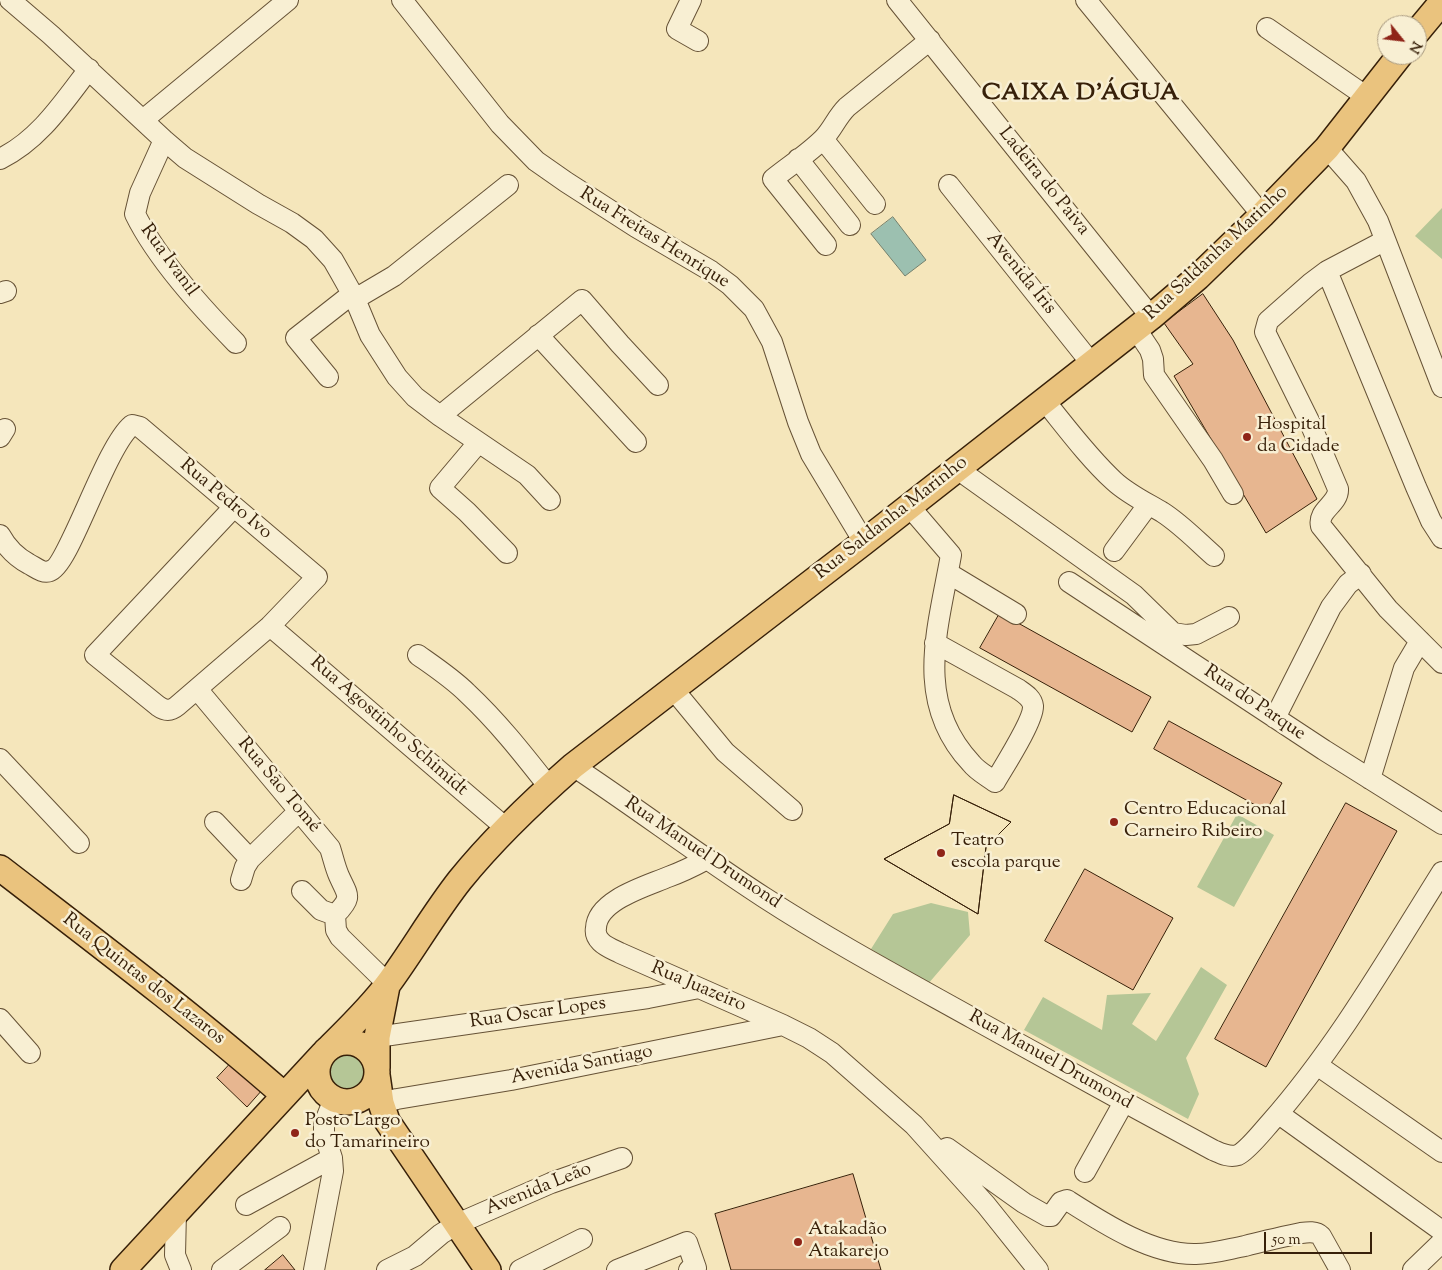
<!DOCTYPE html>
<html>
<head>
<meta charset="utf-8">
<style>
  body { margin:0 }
  #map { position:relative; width:1442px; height:1270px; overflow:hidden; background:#f5e6bb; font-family:"Sorts Mill Goudy",serif }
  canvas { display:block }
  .north { position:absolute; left:1377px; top:15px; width:50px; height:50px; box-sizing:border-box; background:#f8efd3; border:1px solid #ab9c82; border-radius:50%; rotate:119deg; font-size:14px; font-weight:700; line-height:20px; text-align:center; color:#372009 }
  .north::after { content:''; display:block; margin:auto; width:18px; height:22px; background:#8f2418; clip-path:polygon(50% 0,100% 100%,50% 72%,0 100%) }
  .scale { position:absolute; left:1264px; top:1232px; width:108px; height:22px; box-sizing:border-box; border:2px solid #372009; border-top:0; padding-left:6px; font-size:15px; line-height:18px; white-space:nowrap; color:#372009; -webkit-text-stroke:4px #f8efd3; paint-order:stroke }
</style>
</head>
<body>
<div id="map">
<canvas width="1442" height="1270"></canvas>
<div class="north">N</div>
<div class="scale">50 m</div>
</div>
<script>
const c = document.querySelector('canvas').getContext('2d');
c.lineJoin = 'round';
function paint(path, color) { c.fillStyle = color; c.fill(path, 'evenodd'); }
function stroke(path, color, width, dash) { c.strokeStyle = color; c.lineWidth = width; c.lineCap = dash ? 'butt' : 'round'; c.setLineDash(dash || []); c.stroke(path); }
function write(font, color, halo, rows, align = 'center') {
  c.font = font + ' "Sorts Mill Goudy",serif'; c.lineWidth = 5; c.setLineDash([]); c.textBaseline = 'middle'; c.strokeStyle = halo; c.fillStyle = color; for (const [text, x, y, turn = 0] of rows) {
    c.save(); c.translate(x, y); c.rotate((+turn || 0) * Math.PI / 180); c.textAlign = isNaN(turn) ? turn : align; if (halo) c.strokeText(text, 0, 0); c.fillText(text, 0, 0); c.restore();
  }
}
const green = new Path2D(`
  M1442 208V259L1415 236Z
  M1237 814 1274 835 1234 907 1197 887Z
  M931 903 968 912 970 935 928 984 871 949 893 914Z
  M1201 967 1227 985 1186 1058 1199 1094 1188 1119 1024 1030 1043 997 1102 1030 1107 995 1151 993 1132 1024 1156 1041Z
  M328 1073a20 20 0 1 1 40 0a20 20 0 1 1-40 0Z`);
const water = new Path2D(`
  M893 217 926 260 905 276 871 234Z`);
const building = new Path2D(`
  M1203 294 1233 340 1317 499 1266 533 1174 376 1193 364 1164 323Z
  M1000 613 1151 697 1132 732 980 648Z
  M1169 721 1282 783 1266 811 1154 749Z
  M954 795 1011 822 986 847 978 914 884 859 949 824Z
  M954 795 1011 822 986 847 978 914 884 859 949 824Z
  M1346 803 1397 831 1266 1067 1215 1039Z
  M1085 869 1173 918 1133 990 1045 941Z
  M231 1063 263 1089 247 1107 217 1078Z
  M853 1174 881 1270H731L715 1214Z
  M283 1255 295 1270H265Z`);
const minor = new Path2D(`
  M10 0 51 35 164 140 185 158 258 204 292 223 314 239 333 260 341 274 355 299 370 335 397 377 415 397 440 416 527 475 550 500
  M402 0 500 124 536 161 566 182 636 227 711 271 730 285 754 309 772 342 798 422 811 454 864 542
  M691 0 677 29 698 41
  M897 0 1151 317
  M1086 0 1262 215
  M1267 28 1367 97
  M143 120 288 0
  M823 139 875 204
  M164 140 140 193 135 214C157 259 201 307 236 343
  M1327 148 1356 181 1378 221 1442 387
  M0 159C39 140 63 103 89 69
  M798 159 850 225
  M949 185 1091 363
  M1384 241 1327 271 1311 283 1268 321 1265 332 1310 423 1338 489C1339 504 1317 510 1321 526L1388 609 1442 663
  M826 245 773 179C789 166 808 154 823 139 833 129 836 118 847 107L930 40
  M1327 271 1416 487 1431 521 1442 538
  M0 293 6 291
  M355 299 394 276 508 185
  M1136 329 1150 350 1153 359 1154 375 1213 460 1233 494
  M538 335 636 442
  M328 377 296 338 352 294
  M1044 400C1066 427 1088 457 1114 481 1128 494 1145 502 1162 512 1181 524 1197 541 1214 556
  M440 416 582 300 620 344 658 385
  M0 437 5 429
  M478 443 440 488 467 512 507 553
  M956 468 1134 595 1173 633 1186 635 1196 634 1229 617
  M909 506 951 555C938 629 913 701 971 763 977 771 987 776 995 782 1003 768 1034 720 1033 706 1032 698 1025 694 1018 689L935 643
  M0 535C7 548 16 557 29 564 35 567 43 574 50 571 69 566 105 447 132 425L140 427 317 577 270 626 177 706C171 711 165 711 158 706L95 655 233 508
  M1114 551 1148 505
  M948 573 1016 614
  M1069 582 1324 750 1442 824
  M270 626 506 828
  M418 655C435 667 453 679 467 693 498 722 523 754 549 787
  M197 689 330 848C333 857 335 867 339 876 348 896 353 897 335 915
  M673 689 725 752 792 810
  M1275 718 1331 607 1348 584 1361 574
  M0 759 79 843
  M573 766C638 809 700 856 765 898 833 942 904 980 974 1019 1054 1063 1133 1107 1213 1150 1220 1153 1229 1158 1238 1155 1247 1151 1263 1131 1270 1123 1337 1047 1388 958 1442 872
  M1370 779 1404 668 1420 641
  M215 822 250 859
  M707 859C694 866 682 872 668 877 647 886 597 900 596 928 595 933 597 938 601 942 606 947 614 950 620 953L783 1025 809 1038 832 1053 914 1125 986 1205 1038 1270
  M241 880 245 867 250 859 299 811
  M302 891 321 910 335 915
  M335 915 336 930 340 937 388 984
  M0 1019 30 1053
  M377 1037 648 998 699 988
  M1317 1065 1442 1152
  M381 1103 397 1099 511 1080 783 1025
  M1279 1114 1442 1231
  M947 1148 1024 1203 1047 1216H1051L1061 1202 1067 1200C1103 1223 1152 1255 1196 1254 1213 1254 1229 1249 1245 1246 1263 1241 1282 1237 1301 1233 1308 1232 1316 1231 1321 1236L1340 1270
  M1085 1172 1124 1102
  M246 1205 332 1158
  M176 1212 175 1255 181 1270
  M222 1270 280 1227
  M314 1270 333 1171 332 1158 324 1133V1124L334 1099
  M387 1270 415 1256 441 1234 457 1224 551 1183 622 1158
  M520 1270 582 1239
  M617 1270 687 1242 696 1268 689 1270
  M1413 1270 1442 1242`);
const major = new Path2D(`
  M1417 32 1442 2
  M0 868C96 942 193 1015 284 1095
  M317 1072a30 30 0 1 1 60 0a30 30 0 1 1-60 0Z
  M328 1049C349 1028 371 1007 388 984 413 950 434 913 460 880 494 838 532 802 573 766L864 542 1151 317 1198 277 1262 215 1327 148 1400 55
  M377 1068V1037L387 986
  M377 1075 381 1103 387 1121 488 1270
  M123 1270 323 1054`);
const markers = [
  [1247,437,5,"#8f2418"],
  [1114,822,5,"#8f2418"],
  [941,853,5,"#8f2418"],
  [295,1133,5,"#8f2418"],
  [798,1242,5,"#8f2418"]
];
const streetNames = [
  ["Ladeira do Paiva",1043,182,51],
  ["Rua Freitas Henrique",654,239,32],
  ["Rua Saldanha Marinho",1217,254,-43],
  ["Rua Ivanil",168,261,54],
  ["Avenida Íris",1020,274,51],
  ["Rua Pedro Ivo",225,500,40],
  ["Rua Saldanha Marinho",892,519,-38],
  ["Rua do Parque",1254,704,34],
  ["Rua Agostinho Schimidt",388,727,41],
  ["Rua Sāo Tomé",278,786,50],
  ["Rua Manuel Drumond",702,854,34],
  ["Rua Quintas dos Lazaros",143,980,38],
  ["Rua Juazeiro",698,988,23],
  ["Rua Oscar Lopes",538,1014,-8],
  ["Rua Manuel Drumond",1050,1061,29],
  ["Avenida Santiago",582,1066,-11],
  ["Avenida Leão",539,1190,-22]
];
const poiNames = [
  ["Hospital",1257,426],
  ["da Cidade",1257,448],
  ["Centro Educacional",1124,811],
  ["Carneiro Ribeiro",1124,833],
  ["Teatro",951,842],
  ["escola parque",951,864],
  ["Posto Largo",305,1122],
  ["do Tamarineiro",305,1144],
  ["Atakadão",808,1231],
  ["Atakarejo",808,1253]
];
const districtNames = [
  ["CAIXA D'ÁGUA",1081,95]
];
paint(green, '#b5c696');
paint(water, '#9cc0b0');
stroke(water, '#74806d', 1);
paint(building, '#e7b690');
stroke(building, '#372009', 1);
stroke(minor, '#665236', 22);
stroke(major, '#372009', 28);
stroke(minor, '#f8efd3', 20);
stroke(major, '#eac37e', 25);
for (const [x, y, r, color] of markers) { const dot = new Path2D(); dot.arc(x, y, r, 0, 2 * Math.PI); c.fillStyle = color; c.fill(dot); stroke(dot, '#f8efd3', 2); }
write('19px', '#372009', '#f8efd3', streetNames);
write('19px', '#372009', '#f8efd3', poiNames, 'left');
c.letterSpacing = '1px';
write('bold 24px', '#372009', '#f8efd3', districtNames);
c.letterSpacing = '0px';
</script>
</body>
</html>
